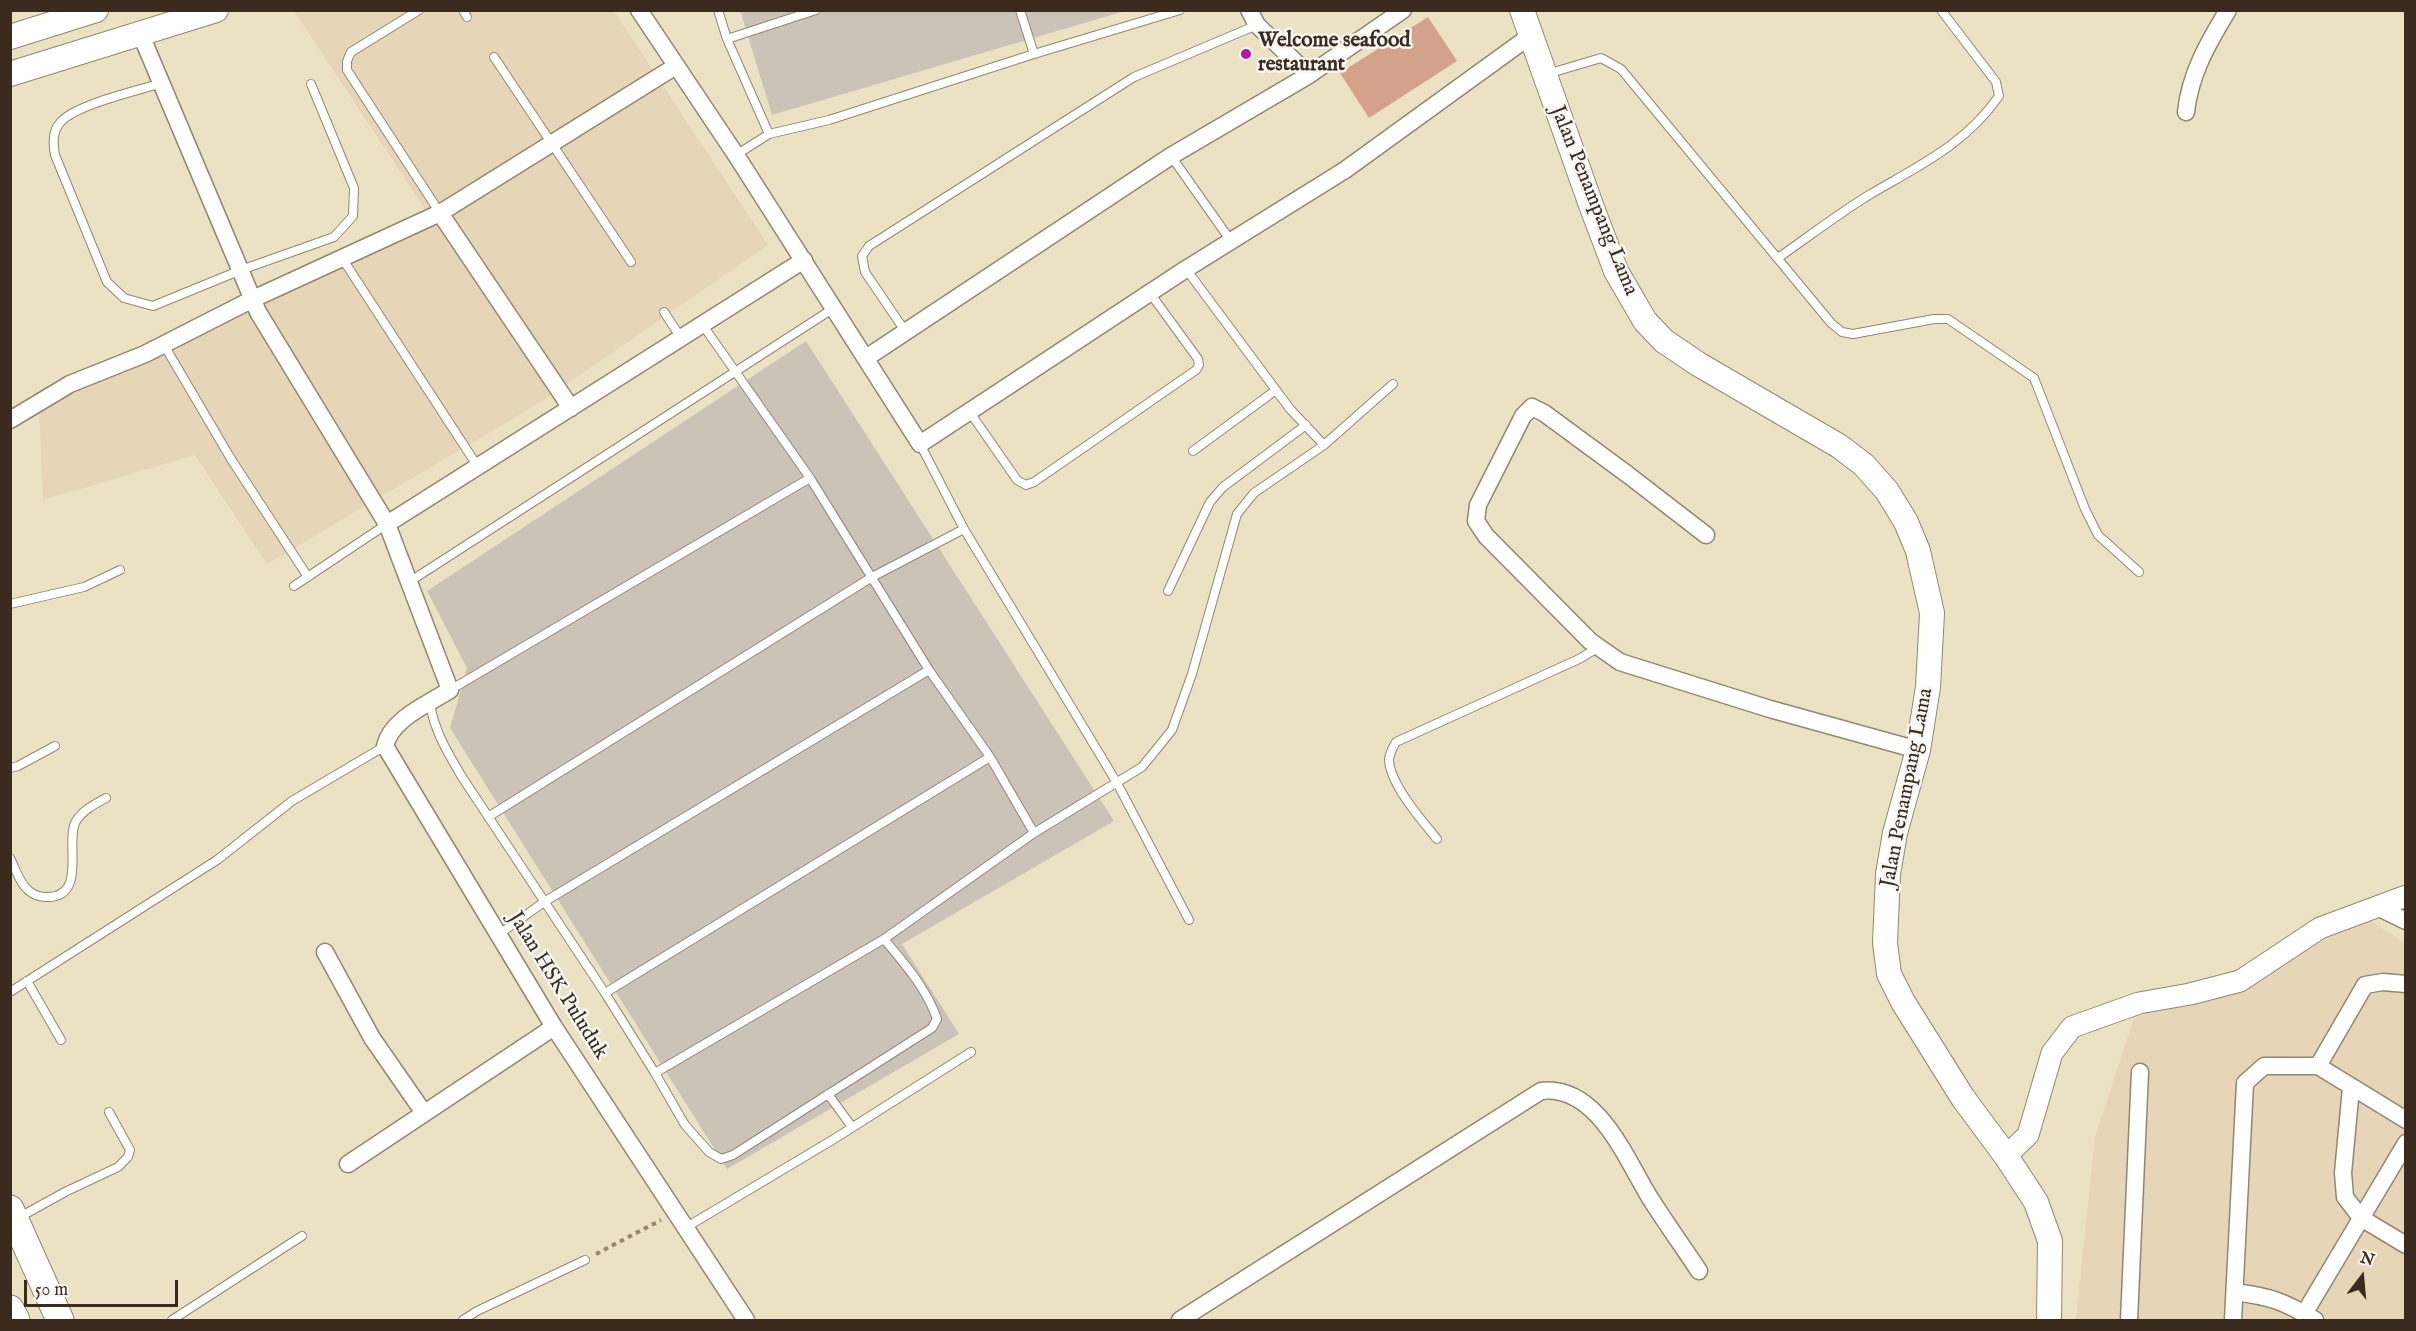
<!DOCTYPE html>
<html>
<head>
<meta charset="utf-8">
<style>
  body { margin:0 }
  #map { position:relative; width:2416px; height:1331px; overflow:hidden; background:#ebe2c3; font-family:"IM FELL English",serif }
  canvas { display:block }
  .frame { position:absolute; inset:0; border:12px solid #3b2a1e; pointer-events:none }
  .north { position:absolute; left:2332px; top:1247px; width:60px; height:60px; -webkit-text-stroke:4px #f6f6f2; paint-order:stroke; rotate:16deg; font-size:16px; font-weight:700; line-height:24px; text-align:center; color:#3b2a1e }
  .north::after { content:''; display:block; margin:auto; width:21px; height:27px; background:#3b2a1e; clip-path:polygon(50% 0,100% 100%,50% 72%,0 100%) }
  .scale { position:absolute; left:24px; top:1280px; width:154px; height:27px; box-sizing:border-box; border:3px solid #3b2a1e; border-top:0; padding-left:8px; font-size:18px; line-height:21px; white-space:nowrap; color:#3b2a1e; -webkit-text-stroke:4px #f6f6f2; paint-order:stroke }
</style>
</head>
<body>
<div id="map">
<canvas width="2416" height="1331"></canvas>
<div class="frame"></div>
<div class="north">N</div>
<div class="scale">50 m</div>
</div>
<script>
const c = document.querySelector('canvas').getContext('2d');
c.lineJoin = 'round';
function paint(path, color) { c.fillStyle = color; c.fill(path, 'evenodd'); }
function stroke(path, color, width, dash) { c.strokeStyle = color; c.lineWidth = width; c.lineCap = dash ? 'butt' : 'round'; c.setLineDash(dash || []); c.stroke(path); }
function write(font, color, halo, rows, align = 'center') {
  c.font = font + ' "IM FELL English",serif'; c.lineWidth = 5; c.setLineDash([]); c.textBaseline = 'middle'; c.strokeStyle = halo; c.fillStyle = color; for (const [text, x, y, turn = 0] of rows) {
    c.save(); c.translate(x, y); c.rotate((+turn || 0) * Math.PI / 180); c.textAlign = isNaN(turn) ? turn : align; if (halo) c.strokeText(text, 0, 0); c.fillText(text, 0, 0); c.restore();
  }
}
const built = new Path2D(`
  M294 11H614L768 245 541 402 267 564 195 455 43 500 39 408 429 215Z
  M2360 914 2405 943V1320H2076L2095 1137 2139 1003 2240 981Z`);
const industrial = new Path2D(`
  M740 10 1125 11 772 115Z
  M806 341 1114 821 902 944 959 1034 727 1169 450 728 467 668 427 591Z`);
const building = new Path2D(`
  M1428 17 1457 61 1369 118 1340 73Z`);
const path = new Path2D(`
  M596 1254 661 1220`);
const service = new Path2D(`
  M419 10 351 52 347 61V70L440 213
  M463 10 467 17
  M718 10 727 39 769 134
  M1020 10 1034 54
  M727 39 816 10
  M494 57 631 262
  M1547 74 1601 58 1621 69 1831 323 1842 332 1853 334 1934 319H1948L2034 378 2085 509 2098 535 2139 572
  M161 83C138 91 72 105 59 124 52 133 53 145 55 155L107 282 124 298 153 306 241 270 334 237 353 216 354 188 311 84
  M736 155 769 134 829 120 1034 54 1180 10
  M1171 156 1231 241
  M342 258 478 467
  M1778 258C1808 237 1838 214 1869 195 1918 166 1965 145 1999 96L1996 82 1941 10
  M1186 269 1290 409 1324 445
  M664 312 681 338
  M702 324 810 478 929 670 990 757 1034 833
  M905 331 865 272 862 256 869 246 1134 77 1257 25
  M164 345 231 459 308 577
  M969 411 1017 480 1026 485 1034 482 1196 370 1199 365 1198 359 1150 293
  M920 444 964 529 1117 783 1189 920
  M1193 451 1276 390
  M409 582 834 308
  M294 586 387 524
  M1168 591 1210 502 1223 487 1306 425
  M10 604 84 587 120 570
  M450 690 810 478
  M430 703C434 731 448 753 462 777L605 993 655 1073 685 1125 709 1152 721 1159 733 1155 932 1028 937 1019C927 989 904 963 884 939
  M10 768 18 766 55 746
  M488 817 872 577 964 529
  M1437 839C1422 821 1389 783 1389 759 1390 753 1393 747 1396 742L1579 659 1599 647
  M10 858C18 874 23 896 45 897 89 899 64 841 76 821 83 810 95 804 106 798
  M498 935 544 902 929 670
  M27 981 61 1040
  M10 992 217 860 292 801 385 746
  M605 993 990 757
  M655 1073 884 939 1034 833 1142 767 1172 730 1192 674 1237 514 1254 493 1324 445 1393 384
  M828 1094 852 1127
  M18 1218 65 1192 118 1167 128 1157 130 1150 109 1112
  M685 1228 834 1139 971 1052
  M172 1320 302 1236
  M463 1320 477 1311 585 1260`);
const minor = new Path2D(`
  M639 10 736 155 920 444 1186 269 1345 170 1530 36
  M1249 10 1257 25 1309 75
  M141 35 258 312 387 524 450 690C428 704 391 719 385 746L554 1027 746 1320
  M2186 112C2190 74 2208 43 2228 10
  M440 213 571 408
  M866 358 1171 156 1309 75 1403 10
  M10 420 70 384 145 354 253 299 440 213 676 66
  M387 524 804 260
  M1706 535 1627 474 1544 413 1532 407 1523 416 1478 505 1476 521 1486 536 1590 641 1620 662 1770 709 1918 750
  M2375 906 2406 921
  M325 952 372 1038 424 1113
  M2318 1066 2365 985 2383 982 2406 984
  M2351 1088 2343 1173 2345 1197 2361 1218 2406 1245
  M348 1164 554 1027
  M2235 1292C2272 1297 2283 1301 2315 1320
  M2304 1314 2406 1143
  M1180 1320 1541 1091C1597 1084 1626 1159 1650 1198 1666 1223 1683 1247 1699 1271
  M2129 1320 2140 1072
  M2233 1320 2245 1083 2264 1066H2318L2406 1120`);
const tertiary = new Path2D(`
  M2006 1156 2028 1135 2052 1053 2072 1027 2139 1003 2190 994 2240 981 2320 928 2406 896`);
const secondary = new Path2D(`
  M1522 10 1591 205 1616 271 1645 321 1664 341 1698 364 1839 446 1864 465 1887 491 1906 522 1918 551 1932 613 1928 687 1918 750 1895 833 1888 874 1885 943 1889 974 1903 1002 1963 1098 2006 1156 2036 1202 2050 1241 2049 1320
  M10 37 96 10
  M10 74 216 10`);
const primary = new Path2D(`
  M10 1209 60 1320
  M10 1309 16 1320`);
const markers = [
  [1246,54,6,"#b5179e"]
];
const poiNames = [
  ["Welcome seafood",1258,42],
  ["restaurant",1258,66]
];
const streetNames = [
  ["Jalan Penampang Lama",1593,201,68],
  ["Jalan Penampang Lama",1908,788,-79],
  ["Jalan HSK Puluduk",557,986,58]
];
paint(built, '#e7d5b7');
paint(industrial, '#cbc3b8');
paint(building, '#d4a18b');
stroke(service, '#938670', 10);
stroke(minor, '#938670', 19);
stroke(tertiary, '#938670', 23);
stroke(secondary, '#938670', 26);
stroke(primary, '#938670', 29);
stroke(path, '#938670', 4, [4.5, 4.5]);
stroke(service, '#fff', 8);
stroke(minor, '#fff', 16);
stroke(tertiary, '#fff', 21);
stroke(secondary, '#fff', 24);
stroke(primary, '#fff', 27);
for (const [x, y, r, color] of markers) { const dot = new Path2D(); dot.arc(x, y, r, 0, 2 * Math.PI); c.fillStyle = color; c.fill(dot); stroke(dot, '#f6f6f2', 2); }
write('bold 21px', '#3b2a1e', '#f6f6f2', poiNames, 'left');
write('21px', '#3b2a1e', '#f6f6f2', streetNames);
</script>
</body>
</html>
